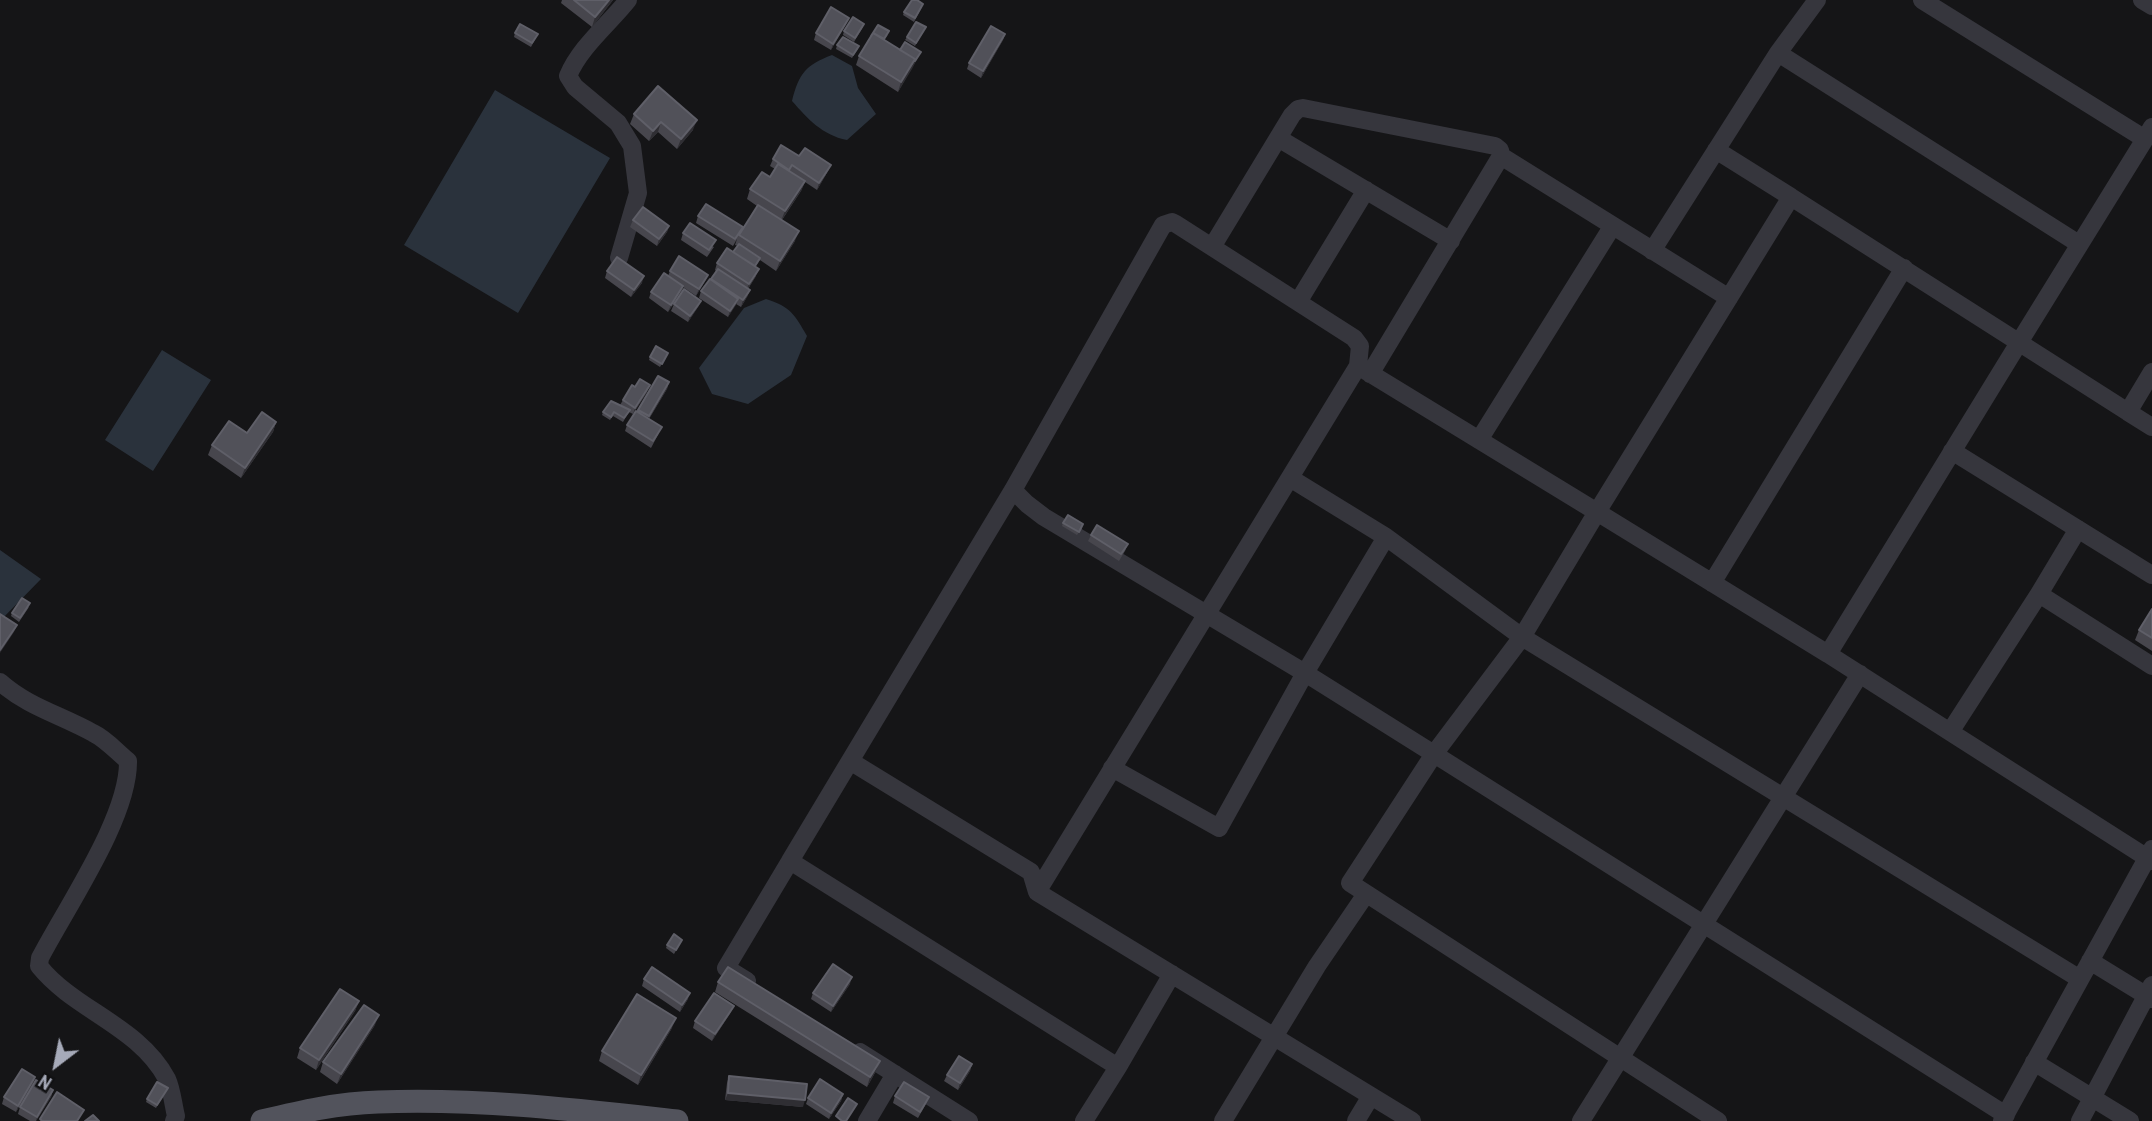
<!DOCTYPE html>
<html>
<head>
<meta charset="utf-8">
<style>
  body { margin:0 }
  #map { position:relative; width:2152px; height:1121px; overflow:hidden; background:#151517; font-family:"Archivo Narrow",sans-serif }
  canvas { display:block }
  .north { position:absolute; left:21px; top:1030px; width:70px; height:70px; -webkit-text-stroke:5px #101012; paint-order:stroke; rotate:212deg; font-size:19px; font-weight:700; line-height:28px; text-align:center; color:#a6aab9 }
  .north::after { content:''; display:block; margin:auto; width:24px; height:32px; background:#a6aab9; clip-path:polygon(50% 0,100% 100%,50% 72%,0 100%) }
</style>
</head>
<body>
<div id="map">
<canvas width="2152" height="1121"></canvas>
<div class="north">N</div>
</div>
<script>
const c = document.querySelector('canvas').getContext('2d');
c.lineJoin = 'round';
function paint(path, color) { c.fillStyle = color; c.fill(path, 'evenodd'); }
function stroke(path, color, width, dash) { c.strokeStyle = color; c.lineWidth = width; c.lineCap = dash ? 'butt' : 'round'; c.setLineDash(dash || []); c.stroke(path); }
const water = new Path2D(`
  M832 55 852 66 858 88 876 114 847 140C822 135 808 119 792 101 799 73 806 65 832 55Z
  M495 90 610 158 518 313 404 245Z
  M766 299C791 307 794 314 807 336L791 375 748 404 712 394 699 368 744 308Z
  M162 350 211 380 153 471 105 440Z
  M0 550 41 579 1 620 0 619Z`);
const minor = new Path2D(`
  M1817 0 1778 53 2079 244
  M1922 0 2145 139 2152 127
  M2142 0 2152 6
  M1278 138 1451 241
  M1716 150 1791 197
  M1501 156 1729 298
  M1212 247 1292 115 1298 109 1303 108 1495 146 1500 150 1501 156 1370 374
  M1652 251 1778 53
  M619 258 638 193 632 146 618 123 575 87 568 76C580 47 609 24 628 0
  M1298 302 1366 190
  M2152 372 2128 412 2152 427
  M2128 412 1791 197 1597 512 1828 654C1934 482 2038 310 2145 139
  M1479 440 1612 227
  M1952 451 2152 575
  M1290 478 1386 537 1522 637 2080 979
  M1013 490 1027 504 1044 517 1305 673 1386 537
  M2078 529 2039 594 2152 666
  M1712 583 1904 268
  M1828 654 2152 861
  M0 682C28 707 61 715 93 733 106 739 117 752 128 761 129 817 67 906 40 958L39 966C74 1010 139 1026 167 1079 172 1090 173 1104 176 1116L174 1121
  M1950 732 2039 594
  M850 761 1013 490 1163 225 1172 222 1176 224 1354 338 1360 346 1358 366
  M1112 768 1219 828 1305 673 1434 754 1350 883 1718 1121
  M1037 892 1031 872 850 761 790 861 1118 1067 1172 974
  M2090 961 2152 999
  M747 981 726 968 790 861
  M860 1052 969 1121
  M2034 1062 2130 1121
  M867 1121 895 1074
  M1084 1121 1118 1067
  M1223 1121 1317 966 1366 894
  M1356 1121 1371 1096
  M1412 1121 1037 892 1358 366 1597 512 1522 637 1434 754 2006 1115
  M1581 1121 1860 674
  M2002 1121 2152 849
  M2080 1121 2152 985`);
const major = new Path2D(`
  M262 1121C300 1112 338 1103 378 1102 477 1098 578 1110 677 1121`);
const wall = new Path2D(`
  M562 0H613L592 27 561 3Z
  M922 7 914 22 903 15 904 12Z
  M846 24 831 50 814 40 816 33Z
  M863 27 854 42 843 35 844 31Z
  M924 31 915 46 905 40 907 37Z
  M515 33 538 34 531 47 514 37Z
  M1005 34 1003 40 981 78 967 69 969 63Z
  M888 35 884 40 900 50 919 55 898 92 856 65 859 56Z
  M837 45 858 49 852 58 836 49Z
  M634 114 693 130 677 149 658 132 649 141 630 124Z
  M799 156 831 165 828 171 817 190 805 182 801 191 782 220 795 241 776 271 760 260 755 267 756 276 748 289 750 290 747 297 741 307 736 304 728 317 699 298 701 291 716 271 715 270 717 263 733 252 738 246 735 245 737 239 733 246 696 223 698 216 742 230 757 206 747 199 750 189 770 177 775 169 770 166 773 159Z
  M633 220 669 226 667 232 657 246 630 227Z
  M683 233 714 247 707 257 681 240Z
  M607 271 642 283 631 297 605 278Z
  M670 271 708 275 705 281 696 296 683 287 681 293 668 312 649 298 651 292 668 276Z
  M701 301 698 307 688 322 671 311 674 304Z
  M668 353 660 367 649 360 650 357Z
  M669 382 667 389 649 419 659 433 651 448 625 431 627 425 638 410Z
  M647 392 633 414 629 412 623 422 613 416 610 420 602 415 603 412 620 405 623 400Z
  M276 422 273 432 241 478 208 455 212 445 247 433Z
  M1063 523 1082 528 1077 535 1062 526Z
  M1091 535 1128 544 1125 551 1119 561 1088 541Z
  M29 607 19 622 11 616 12 613Z
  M2152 609V651L2135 640 2139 630Z
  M682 940 674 954 666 948 667 945Z
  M644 979 688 999 680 1012 642 986Z
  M718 982 880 1061 876 1071 867 1087 715 992Z
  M850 984 831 1012 811 999 813 993Z
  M359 1001 355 1011 316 1070 297 1058 300 1048Z
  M731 1012 712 1041 693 1028 695 1021Z
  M375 1025 337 1084 320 1072 323 1062Z
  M672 1028 638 1085 599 1061 602 1051Z
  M972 1064 970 1071 958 1090 944 1081 947 1075Z
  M729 1076 803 1107 725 1100 727 1083Z
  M33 1084 16 1112 2 1104 4 1097Z
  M168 1088 156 1108 146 1102 147 1099Z
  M53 1090 51 1097 36 1121H30L18 1114 20 1107Z
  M843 1094 841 1101 829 1119 806 1104 808 1098Z
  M895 1096 929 1097 926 1104 918 1118 893 1103Z`);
const shadedWall = new Path2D(`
  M609 0H613L592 27 595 17Z
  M849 18 846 24 831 50 833 44Z
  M1005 34 1003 40 981 78 983 71Z
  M921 52 912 69 898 92 901 82Z
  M697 120 693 130 677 149 681 139Z
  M661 122 658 132 649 141 653 131Z
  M831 165 828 171 817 190 819 183Z
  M805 181 801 191 781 221 785 211Z
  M669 226 667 232 657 246 659 239Z
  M799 231 795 241 776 271 780 261Z
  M759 269 756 276 746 291 749 284Z
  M708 275 705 281 696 296 699 289Z
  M644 276 642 283 631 297 634 290Z
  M683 286 681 293 668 312 671 305Z
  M750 290 747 297 741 307 743 300Z
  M738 299 736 305 728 317 730 311Z
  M701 301 698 307 688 322 690 316Z
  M669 382 667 389 646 423 649 416Z
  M650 385 647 392 633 414 635 408Z
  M276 422 273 432 241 478 245 468Z
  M17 625 14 632 0 653V650Z
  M852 977 850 984 831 1012 833 1006Z
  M690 993 688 999 680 1012 682 1005Z
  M359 1001 355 1011 316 1070 319 1060Z
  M734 1006 731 1012 712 1041 715 1034Z
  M379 1015 375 1025 337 1084 341 1074Z
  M676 1018 672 1028 638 1085 641 1075Z
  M880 1061 876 1071 867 1087 870 1077Z
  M972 1064 970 1071 958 1090 960 1083Z
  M35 1077 33 1084 16 1112 18 1106Z
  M53 1090 51 1097 36 1121 37 1117Z
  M728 1093 805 1100 803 1107 725 1100Z
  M843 1094 841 1101 829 1119 831 1113Z`);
const building = new Path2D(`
  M574 0H609L595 17Z
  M912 0H917L923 4 915 18 904 12Z
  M831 7 849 18 833 44 816 33Z
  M853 17 864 24 855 38 844 31Z
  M916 22 926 27 916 43 907 37Z
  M520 24 538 34 532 43 515 33Z
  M878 25 889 31 884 39 873 33 871 36Z
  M991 26 1005 34 983 71 969 63Z
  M873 33 915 59 901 82 859 56Z
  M843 37 859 46 853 55 837 45Z
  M905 42 921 52 915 61V59L900 50Z
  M658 86 697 120 681 139 661 122 653 131 634 114Z
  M781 145 799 156 805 148 831 165 819 183 792 165 789 170 773 159Z
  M778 164 805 181 785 211 750 189 762 172 770 177Z
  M706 204 743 227 735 239 698 216Z
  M758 205 799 231 780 261 739 235Z
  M643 207 669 226 659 239 633 220Z
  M690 223 716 240 709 250 683 233Z
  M739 244 760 258 755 266 733 252Z
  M727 248 759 269 749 284 717 263Z
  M679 256 708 275 699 289 670 271Z
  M617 257 644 276 634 290 607 271Z
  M718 269 750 290 743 300 711 279Z
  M664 273 683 286 671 305 651 292Z
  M710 279 738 299 730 311 701 291Z
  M684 289 701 301 690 316 674 304Z
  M656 346 668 353 662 364 650 357Z
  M658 376 669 382 649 416 638 410Z
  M640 379 650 385 635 408 623 400 632 385 635 387Z
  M611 401 630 410 624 418 614 412 611 417 603 412Z
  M636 411 662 427 653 441 627 425Z
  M262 412 276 422 245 468 212 445 229 421 247 433Z
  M1068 515 1083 524 1079 532 1063 523Z
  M1097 525 1128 544 1121 554 1091 535Z
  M22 598 30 603 20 618 12 613Z
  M2152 609V638L2139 630Z
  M0 614 17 625 0 650Z
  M674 934 682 940 676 950 667 945Z
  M833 964 852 977 833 1006 813 993Z
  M652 967 690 993 682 1005 644 979Z
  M728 967 880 1061 870 1077 718 982Z
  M340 989 359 1001 319 1060 300 1048Z
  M714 993 734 1006 715 1034 695 1021Z
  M637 994 676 1018 641 1075 602 1051Z
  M364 1005 379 1015 341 1074 323 1062Z
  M959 1056 972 1064 960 1083 947 1075Z
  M22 1069 35 1077 18 1106 4 1097Z
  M729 1076 807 1084 805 1100 728 1093Z
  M820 1079 843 1094 831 1113 808 1098Z
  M36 1080 53 1090 37 1117 20 1107Z
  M157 1082 168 1088 157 1105 147 1099Z
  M904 1082 929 1097 920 1112 895 1096Z
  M57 1092 84 1110 77 1121H42L40 1119Z
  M848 1098 857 1104 846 1121H842L836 1116Z
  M93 1115 99 1121H85Z`);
paint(water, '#2a323c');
stroke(minor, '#36363d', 18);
stroke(major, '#52535c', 23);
paint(wall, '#47464d');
paint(shadedWall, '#2f2e33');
paint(building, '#515159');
stroke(building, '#5f5f68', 2);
</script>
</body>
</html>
